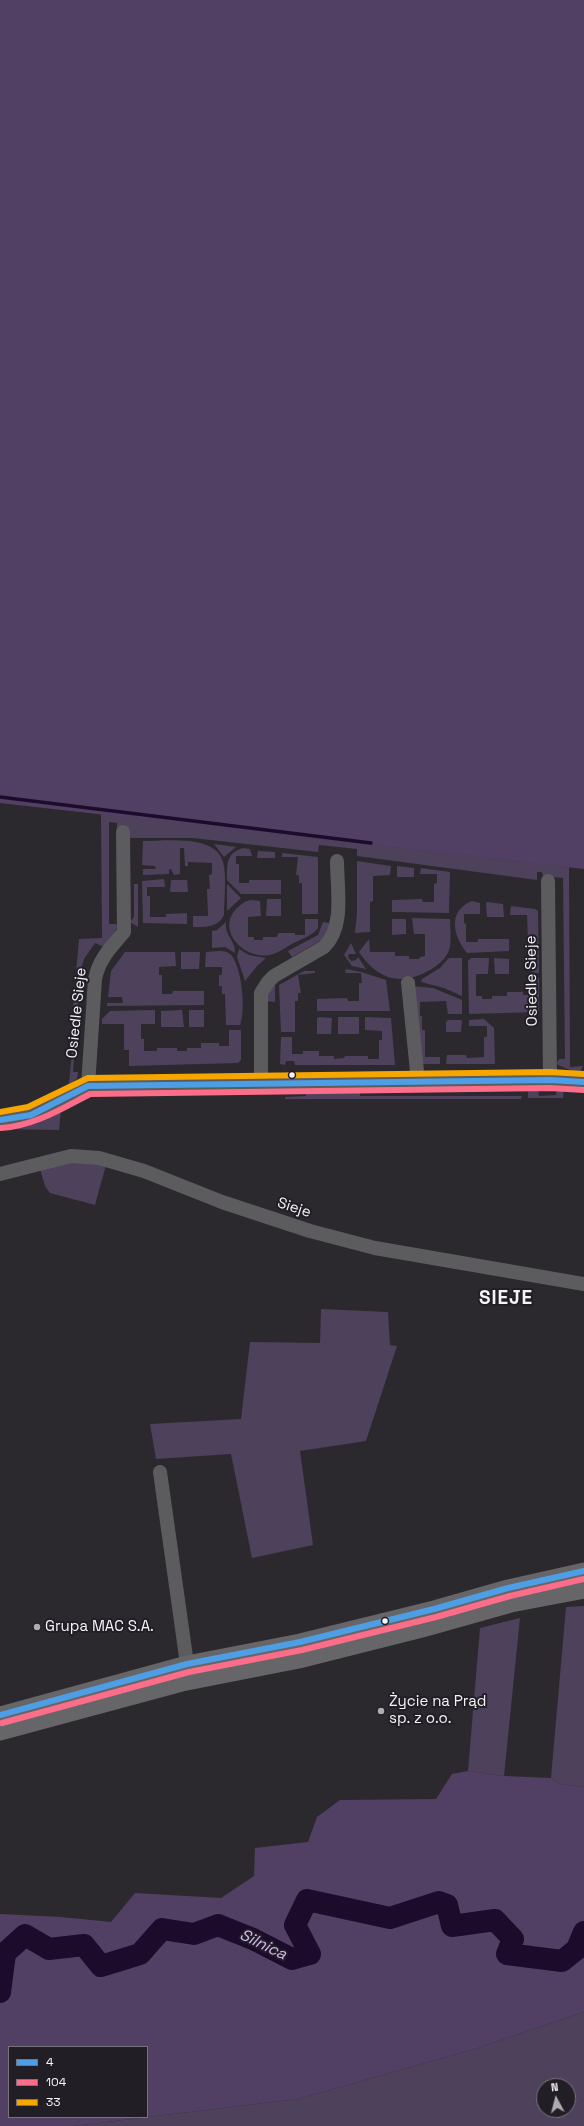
<!DOCTYPE html>
<html>
<head>
<meta charset="utf-8">
<style>
  body { margin:0 }
  #map { position:relative; width:584px; height:2126px; overflow:hidden; background:#2b292e; font-family:"Space Grotesk",sans-serif }
  canvas { display:block }
  .legend { position:absolute; left:8px; top:2046px; width:140px; height:72px; box-sizing:border-box; background:#211e26; border:1px solid #76737a; margin:0; padding:5px 7px; list-style:none; font-size:12px; color:#f5f3f8 }
  .legend li { display:flex; align-items:center; gap:8px; height:20px }
  .legend b { width:20px; border:1px solid #76737a }
  .north { position:absolute; left:536px; top:2078px; width:40px; height:40px; box-sizing:border-box; background:#211e26; border:1px solid #76737a; border-radius:50%; rotate:353deg; font-size:11px; font-weight:700; line-height:16px; text-align:center; color:#f5f3f8 }
  .north::after { content:''; display:block; margin:auto; width:14px; height:18px; background:#aeacb1; clip-path:polygon(50% 0,100% 100%,50% 72%,0 100%) }
</style>
</head>
<body>
<div id="map">
<canvas width="584" height="2126"></canvas>
<ul class="legend">
<li><b style="height:5px;background:#4d9ee5"></b>4</li>
<li><b style="height:5px;background:#fb6d88"></b>104</li>
<li><b style="height:5px;background:#f7a600"></b>33</li>
</ul>
<div class="north">N</div>
</div>
<script>
const c = document.querySelector('canvas').getContext('2d');
c.lineJoin = 'round';
function paint(path, color) { c.fillStyle = color; c.fill(path, 'evenodd'); }
function stroke(path, color, width, dash) { c.strokeStyle = color; c.lineWidth = width; c.lineCap = dash ? 'butt' : 'round'; c.setLineDash(dash || []); c.stroke(path); }
function write(font, color, halo, rows, align = 'center') {
  c.font = font + ' "Space Grotesk",sans-serif'; c.lineWidth = 4; c.setLineDash([]); c.textBaseline = 'middle'; c.strokeStyle = halo; c.fillStyle = color; for (const [text, x, y, turn = 0] of rows) {
    c.save(); c.translate(x, y); c.rotate((+turn || 0) * Math.PI / 180); c.textAlign = isNaN(turn) ? turn : align; if (halo) c.strokeText(text, 0, 0); c.fillText(text, 0, 0); c.restore();
  }
}
const green = new Path2D(`
  M101 814 569 867 570 1067 583 1066 579 1074 556 1064 559 1059H565L563 878 543 876 542 872H537V880L357 856V849L319 845 318 852 193 838H130L117 829V823L109 822V924H116L118 927 104 947 95 943 84 959 81 969 73 1072H78L77 1079 69 1084 75 1020H72L79 939 102 938Z
  M143 841C165 841 216 834 223 862 227 876 224 900 224 915 218 928 205 927 193 927V916H208L207 889H210L209 875 212 874V863L188 862V866H185L184 848H180V874L174 875 171 869H169V874L143 875V869H156L155 866 142 865Z
  M214 844 236 847 224 857Z
  M243 848 250 849 252 856H236V864H239V883H249V880H281V894H241L227 880C227 864 226 853 243 848Z
  M258 851 275 852V858H257Z
  M282 853 318 857V914H302V883H299V875H296L298 857H282Z
  M357 861 391 866 390 875 373 876V901L370 902V932L355 933 357 913Z
  M397 866 414 868V877H397Z
  M421 868 450 872 449 913 392 912V900L422 899 423 902H434V884L437 883V874H420Z
  M164 879 165 887H147V896H150V917H166V914L187 913V924L143 923 142 881Z
  M171 880H187L188 892H170Z
  M134 884H138V927L130 922 134 917Z
  M227 884 241 898 228 910H227Z
  M267 899H281V916H266Z
  M251 900 260 901 261 916 248 917V937H254V940H263V937H277L278 933H295V935H305V919H318V928C312 936 301 939 292 944 286 947 280 952 273 954 247 963 213 930 238 907 242 904 245 901 251 900Z
  M472 901 480 903V914H464V923L466 924V942H478V939H509V951L467 953C453 936 447 911 472 901Z
  M487 902 503 904 504 917H487L486 903Z
  M511 906 535 909 538 911 539 973H533L531 971V941H528L527 915H510Z
  M412 918 450 919C450 929 452 941 449 950 446 959 437 966 430 970 400 987 377 979 359 952L369 939 370 952H395V956H409V959H419L420 957 425 956V934H414Z
  M392 919H406V934L392 935Z
  M226 922C224 935 236 941 235 953L225 947 212 948V931L217 930Z
  M323 922 331 923 325 938 292 957 288 951 318 935Z
  M351 943 356 954H349L348 957 351 961 356 960 358 957 366 969 352 966 344 955Z
  M239 949 249 955 266 958 257 966 245 981 237 957Z
  M125 952H175L176 966 159 967V975H162V994H172L173 991H204V1005L107 1006V1003H123L122 997H108L111 971Z
  M181 952H200L199 969H181Z
  M206 952C213 952 224 949 230 954 242 964 246 1012 240 1025H226L225 994H222V986H219V975H222V967H205Z
  M449 958H462V996L444 988 421 982 422 979 440 968Z
  M471 958H489L488 974H476V996H482V999H492V996H507V992H523V995H534V978H539V1012L469 1014 468 961Z
  M494 958 509 959V974H495Z
  M346 969 361 972 386 980 390 1011H317V999L347 998 348 1001H359V983H362L361 973H345Z
  M304 971H315V973L298 975 301 993H298V1001H295V1032H281L279 985Z
  M275 982V1002L267 1001V993Z
  M412 986 433 988 462 1000V1014H448L446 1001 420 1002V1016H422V1030H425V1057H440V1064H421Z
  M155 1010V1024H141V1039H144V1051H157V1048H177V1051H187V1048H201V1043H219V1046H229V1030H241V1060L238 1063 129 1066V1050H124V1024H102V1019L110 1011Z
  M182 1010 184 1027H161V1011Z
  M189 1010H204V1027H189Z
  M319 1017 332 1018 331 1034H317V1018Z
  M359 1017V1034H338V1017Z
  M365 1017 391 1018 395 1065H295L294 1061H286L285 1065 280 1064 281 1037H292V1054H303V1051H319V1056H334V1059L344 1058 345 1056H368V1059H379V1040H382V1031L365 1030Z
  M484 1019 494 1028 495 1064H446L447 1055H466L467 1058 484 1057V1037H487V1026H469V1020Z
  M448 1020H462L461 1032H446V1022Z
  M528 1086 538 1087 539 1096 556 1095 557 1087 564 1086 563 1098H528Z
  M306 1088 360 1089V1096H522L521 1099H285V1097L306 1096Z
  M104 1091H144V1094H97L81 1099 79 1097 90 1092Z
  M77 1098 78 1100 61 1110 59 1130 0 1129V1126C37 1124 46 1114 77 1098Z
  M71 1161 106 1165 95 1205 50 1193 45 1186 40 1169Z
  M321 1309 388 1312 390 1345 397 1346 366 1441 300 1451 313 1545 252 1558 231 1454 156 1459 150 1424 241 1419 250 1342 320 1343Z
  M584 1606V1787L561 1784 551 1778 566 1607Z
  M520 1618 504 1776 468 1771 480 1628Z
  M584 2012V2126H73L298 2099 478 2048ZM544 2086H568V2110H544Z`);
const forest = new Path2D(`
  M0 0H584V869L0 803Z
  M468 1771 504 1776 551 1778 561 1784 584 1787V2012L478 2048 298 2099 73 2126H0V1914L61 1917 111 1922 135 1893 221 1898 254 1876 255 1848 308 1842 317 1817 340 1800 436 1799 452 1774ZM9 2047H147V2117H9Z`);
const stream = new Path2D(`
  M0 797 371 843`);
const river = new Path2D(`
  M0 1992 5 1953 25 1935 49 1949 84 1945 101 1966 140 1954 162 1929 194 1934 218 1925 253 1939 292 1959 310 1954 295 1925 307 1900 390 1918 439 1902 447 1905 452 1926 495 1920 513 1939 507 1954 562 1961 577 1949 584 1932`);
const minor = new Path2D(`
  M548 881 550 1080
  M408 983 418 1081
  M261 1083V993L268 982 274 976 324 947C345 927 337 889 337 861
  M88 1086 95 979C99 959 111 947 124 932L123 832
  M0 1120 15 1119 31 1115 88 1086 104 1085 550 1080 584 1082
  M0 1174 71 1156 99 1158 144 1171 222 1202 310 1231 375 1248 584 1284
  M160 1472 187 1664`);
const major = new Path2D(`
  M0 1715 187 1664 300 1642 434 1609 508 1588 584 1571
  M0 1732 182 1683 299 1660 422 1629 511 1604 584 1590`);
const bus1 = new Path2D(`
  M0 1120 31 1115 88 1086 550 1080 584 1082
  M0 1715 187 1664 300 1642 434 1609 508 1588 584 1571`);
const bus2 = new Path2D(`
  M1 1128C34 1126 61 1109 90 1094L550 1088 584 1090
  M2 1723 189 1672 302 1650 436 1617 510 1596 584 1579`);
const bus3 = new Path2D(`
  M0 1112 28 1107 88 1078 550 1072 584 1074`);
const markers = [
  [292,1075,3.5,"#f5f3f8"],
  [385,1621,3.5,"#f5f3f8"],
  [37,1627,4,"#aeacb1"],
  [381,1711,4,"#aeacb1"]
];
const streetNames = [
  ["Osiedle Sieje",532,981,-91],
  ["Osiedle Sieje",77,1013,-84],
  ["Sieje",294,1208,18]
];
const poiNames = [
  ["Grupa MAC S.A.",45,1627],
  ["Życie na Prąd",389,1702],
  ["sp. z o.o.",389,1719]
];
const waterNames = [
  ["Silnica",263,1945,26]
];
const districtNames = [
  ["SIEJE",506,1299]
];
paint(green, '#4e415c');
paint(forest, '#514064');
stroke(stream, '#1c0b2a', 3.5);
stroke(river, '#1c0b2a', 22);
stroke(minor, '#5c5b5e', 14);
stroke(major, '#666567', 17);
stroke(bus1, '#4d9ee5', 6);
stroke(bus2, '#fb6d88', 6);
stroke(bus3, '#f7a600', 6);
for (const [x, y, r, color] of markers) { const dot = new Path2D(); dot.arc(x, y, r, 0, 2 * Math.PI); c.fillStyle = color; c.fill(dot); stroke(dot, '#211e26', 1.5); }
write('15px', '#f5f3f8', '#211e26', streetNames);
write('15px', '#f5f3f8', '#211e26', poiNames, 'left');
write('italic 16px', '#d5b6f9', '#211e26', waterNames);
c.letterSpacing = '1px';
write('bold 19px', '#f5f3f8', '#211e26', districtNames);
c.letterSpacing = '0px';
</script>
</body>
</html>
